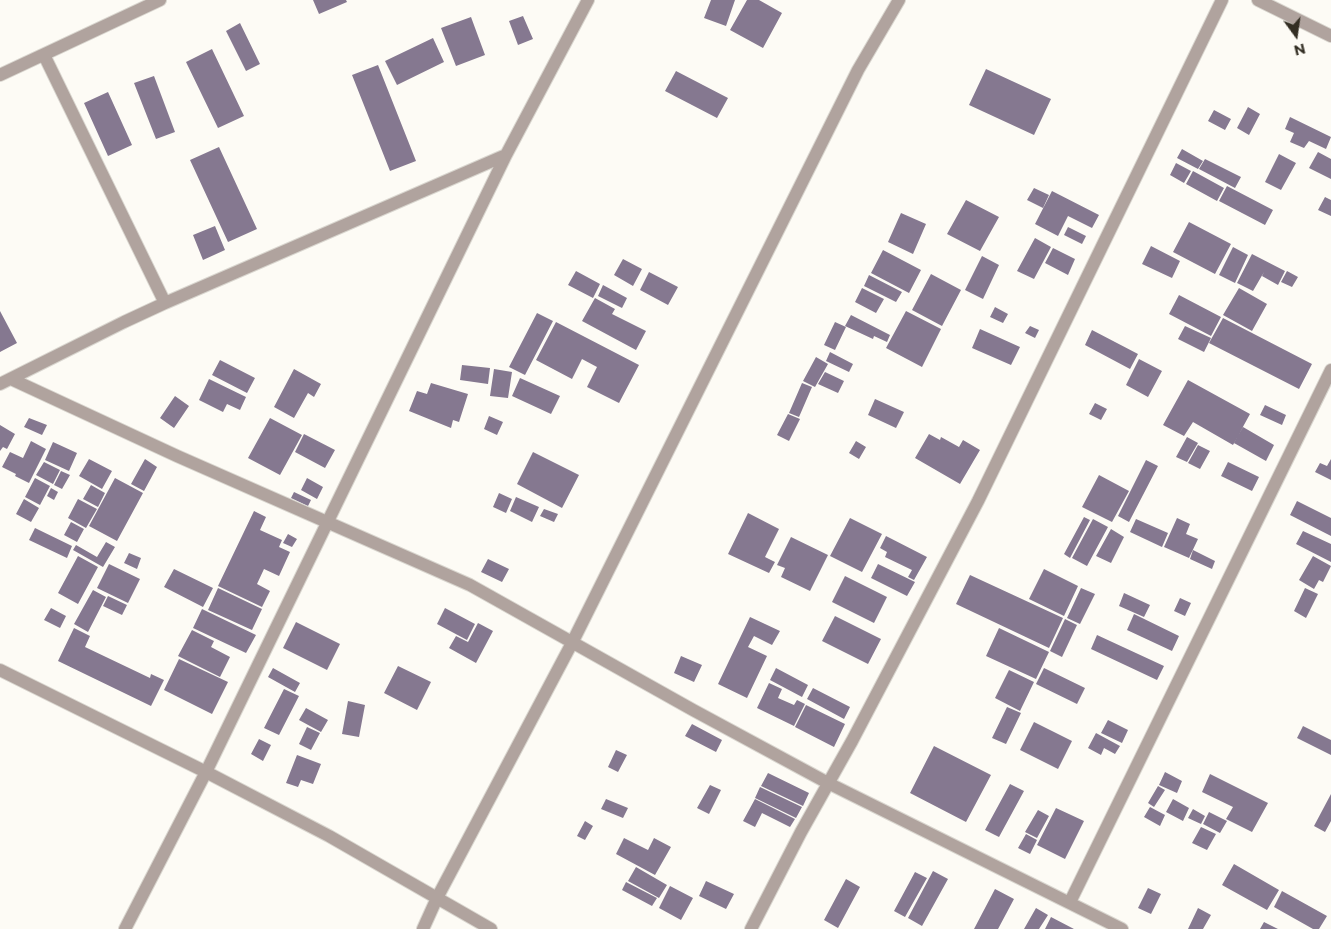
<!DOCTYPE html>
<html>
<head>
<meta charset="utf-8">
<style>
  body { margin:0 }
  #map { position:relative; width:1331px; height:929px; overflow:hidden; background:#fdfbf5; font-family:Montserrat,sans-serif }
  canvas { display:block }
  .north { position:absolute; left:1271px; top:10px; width:50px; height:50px; -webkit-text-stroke:4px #fdfbf5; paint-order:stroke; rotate:166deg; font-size:14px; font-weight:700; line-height:20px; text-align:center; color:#332e23 }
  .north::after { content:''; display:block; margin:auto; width:18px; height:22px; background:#332e23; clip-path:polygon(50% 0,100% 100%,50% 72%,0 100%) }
</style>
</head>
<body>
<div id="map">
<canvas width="1331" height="929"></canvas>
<div class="north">N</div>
</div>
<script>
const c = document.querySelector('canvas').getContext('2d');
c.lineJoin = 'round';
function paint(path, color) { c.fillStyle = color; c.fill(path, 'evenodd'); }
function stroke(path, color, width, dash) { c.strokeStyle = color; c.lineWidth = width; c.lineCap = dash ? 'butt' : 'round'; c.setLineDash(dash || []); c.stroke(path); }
const building = new Path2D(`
  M313 0H346L347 2 319 14Z
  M711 0H735L726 26 704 18Z
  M747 0H759L782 13 763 48 730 30Z
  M523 16 533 39 518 45 509 21Z
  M471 17 485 55 456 66 441 28Z
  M240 23 260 64 246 71 226 31Z
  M433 38 444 62 397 85 385 61Z
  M212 49 244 116 218 128 186 62Z
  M378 65 416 161 390 171 352 75Z
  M986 69 1051 99 1034 135 969 105Z
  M676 71 728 98 717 118 665 91Z
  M154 76 175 132 156 139 134 83Z
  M108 92 132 145 108 156 84 103Z
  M1248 107 1260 114 1249 135 1237 128Z
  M1214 110 1231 119 1225 130 1208 121Z
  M1290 117 1331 137 1326 149 1309 141 1304 148 1290 142 1294 133 1285 129Z
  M219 147 257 229 228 242 190 160Z
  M1182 149 1203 161 1198 169 1177 158Z
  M1318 152 1331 159V179L1309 168Z
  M1279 154 1296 163 1281 190 1265 182Z
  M1205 159 1241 177 1235 188 1199 169Z
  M1176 163 1191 171 1184 183 1170 175Z
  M1193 171 1224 188 1217 201 1186 184Z
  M1227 186 1273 210 1265 225 1219 201Z
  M1034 188 1049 195 1043 208 1027 200Z
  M1052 191 1099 215 1092 228 1068 216 1058 236 1035 224Z
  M1325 197 1331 200V216L1318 210Z
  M966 200 999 217 980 251 947 234Z
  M901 213 926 224 913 254 888 242Z
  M1189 222 1231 244 1215 274 1173 252Z
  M215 226 225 250 203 260 193 235Z
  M1068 227 1086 236 1082 244 1064 235Z
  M1035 238 1051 247 1034 279 1017 271Z
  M1151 246 1180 261 1172 278 1142 264Z
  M1233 247 1248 255 1235 283 1219 275Z
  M1053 248 1075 259 1068 275 1045 263Z
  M883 250 921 270 909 293 871 273Z
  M1252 254 1285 271 1278 285 1262 276 1264 272 1253 291 1237 283Z
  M982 256 999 265 983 299 965 290Z
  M623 259 642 269 633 286 614 275Z
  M576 271 600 284 593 298 568 285Z
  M1287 271 1298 277 1292 287 1281 282Z
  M649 272 678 287 668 305 640 290Z
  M931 274 961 290 942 326 912 310Z
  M869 275 902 292 896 302 864 286Z
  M603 285 627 298 622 308 598 296Z
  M862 288 884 299 876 313 855 302Z
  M1239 288 1267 304 1252 331 1223 315Z
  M1179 295 1221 317 1211 336 1169 314Z
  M595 298 615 309 612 314 646 331 636 350 582 321Z
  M995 307 1008 314 1003 323 990 317Z
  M0 311 17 343 0 352Z
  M906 311 941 329 922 367 886 348Z
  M537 313 553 321 525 375 509 367Z
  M851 315 890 335 887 342 874 336 873 339 845 326Z
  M1223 318 1312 364 1299 389 1209 343Z
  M556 322 639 365 619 403 587 387 597 367 582 359 572 379 536 360Z
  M835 322 846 327 835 350 824 345Z
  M1030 326 1039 330 1035 338 1025 333Z
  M1185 326 1211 338 1204 352 1178 339Z
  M980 329 1020 347 1011 365 972 348Z
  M1092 330 1138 354 1130 369 1085 345Z
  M830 352 853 364 849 372 826 361Z
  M816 357 828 364 815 387 803 381Z
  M1139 359 1162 371 1148 397 1126 385Z
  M220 360 255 378 247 393 212 375Z
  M462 365 490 368 488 384 460 380Z
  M294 369 321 384 314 397 308 393 294 418 274 407Z
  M494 369 512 372 508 398 490 396Z
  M825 372 844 381 838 393 818 384Z
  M520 378 560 396 551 414 512 396Z
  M209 379 246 397 240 410 227 404 223 412 199 400Z
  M1188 380 1250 414 1233 445 1193 422 1184 436 1163 425Z
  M431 383 468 394 459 422 453 420 451 428 409 411 417 391 427 394Z
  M802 383 812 387 799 417 789 413Z
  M175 396 189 406 174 428 160 418Z
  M875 399 904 412 896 428 868 415Z
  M1095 403 1107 409 1101 420 1089 414Z
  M1265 405 1286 415 1282 425 1260 415Z
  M788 414 800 419 789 441 777 435Z
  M489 416 503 422 497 435 484 429Z
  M29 418 47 425 42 435 24 427Z
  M270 418 302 435 280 475 248 458Z
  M0 425 15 434 7 449 3 447 0 451Z
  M1243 427 1274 445 1266 461 1234 443Z
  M304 434 335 450 325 468 295 452Z
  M929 434 940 440 941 437 959 447 963 440 980 450 960 484 915 458Z
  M1187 437 1198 443 1187 462 1176 457Z
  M31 441 46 449 29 483 15 476 16 474 2 467 10 452 23 458Z
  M856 441 866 447 859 459 849 453Z
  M53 442 77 453 69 471 45 460Z
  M1198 445 1210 451 1200 469 1188 463Z
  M533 452 579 475 562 508 517 484Z
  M89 459 112 471 102 489 79 476Z
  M145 459 157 467 144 491 131 484Z
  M1331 459V480L1315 472 1320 463 1327 466Z
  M1146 460 1158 466 1129 522 1118 516Z
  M44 462 60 470 53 484 36 475Z
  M1228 462 1259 477 1252 491 1221 476Z
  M61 471 70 475 62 489 54 485Z
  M1099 475 1129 491 1112 522 1082 507Z
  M35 478 50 486 40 505 25 497Z
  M115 478 143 493 117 541 89 526Z
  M307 478 323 487 317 499 301 490Z
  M91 485 105 493 98 507 83 499Z
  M51 488 58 492 54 500 47 496Z
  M294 492 311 500 308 506 291 498Z
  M499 493 512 499 506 513 493 507Z
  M516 497 539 507 532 522 510 511Z
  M24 499 39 508 31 522 16 514Z
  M78 499 97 509 86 528 68 518Z
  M1297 501 1331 518V536L1290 515Z
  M544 509 558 514 554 522 540 516Z
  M254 511 266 517 260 530 282 540 279 547 290 552 279 576 264 569 257 584 270 591 262 607 218 586Z
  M748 513 779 529 765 557 775 562 769 573 728 554Z
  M1084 517 1090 520 1070 558 1064 554Z
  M850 518 882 534 862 572 830 556Z
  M1177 518 1190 524 1186 534 1198 539 1189 558 1164 547Z
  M1093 519 1108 527 1087 566 1072 558Z
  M1136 519 1168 533 1162 547 1130 532Z
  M71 522 84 529 77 542 64 535Z
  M35 528 72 546 67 558 29 540Z
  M1111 529 1124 537 1111 563 1096 556Z
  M1303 531 1331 544V562L1296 544Z
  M288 534 297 539 292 547 283 543Z
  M886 536 927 557 914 580 908 577 912 570 885 557 887 552 880 548Z
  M791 537 828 555 810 591 781 577 785 568 777 565Z
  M106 542 115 547 103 567 73 550 76 545 97 557Z
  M1193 550 1215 561 1212 569 1190 559Z
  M129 553 141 558 137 569 124 563Z
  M78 556 98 567 78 604 58 593Z
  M1313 556 1331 566 1323 582 1319 580 1314 589 1299 580Z
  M488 559 509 569 502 582 481 572Z
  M109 564 140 579 128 603 97 588Z
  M878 564 915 582 907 596 871 578Z
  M174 569 213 588 203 607 164 587Z
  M1044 569 1078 586 1064 616 1029 599Z
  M970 575 1063 618 1049 648 956 604Z
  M845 576 887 597 874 623 832 602Z
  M218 588 262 609 252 630 208 610Z
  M1081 588 1095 594 1080 624 1067 618Z
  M1305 588 1318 594 1306 618 1294 611Z
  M93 590 106 597 88 632 74 624Z
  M1124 593 1150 605 1144 617 1119 606Z
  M108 596 127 605 122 615 103 606Z
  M1180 598 1191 603 1185 616 1174 611Z
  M51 608 66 616 60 628 44 620Z
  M445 608 475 624 467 640 437 624Z
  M202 609 256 635 246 653 193 628Z
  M1134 614 1179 636 1172 651 1127 630Z
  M835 616 881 639 868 664 822 641Z
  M750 617 780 631 772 645 754 636 748 647 767 656 747 698 718 684Z
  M1065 619 1077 625 1062 657 1050 651Z
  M296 622 340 644 327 670 283 648Z
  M478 623 493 631 476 663 449 648 456 636 468 642Z
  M74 628 90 636 85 647 150 678 151 674 164 680 151 706 58 661Z
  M999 628 1049 652 1036 679 986 656Z
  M192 630 214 641 211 647 230 657 220 677 178 656Z
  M1097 635 1164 666 1157 680 1091 649Z
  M681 656 702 665 694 682 674 673Z
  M179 659 228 682 212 714 164 690Z
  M398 666 431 682 417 710 384 693Z
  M273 668 300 683 295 692 268 677Z
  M776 668 808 685 802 697 770 680Z
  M1044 668 1085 688 1077 704 1036 684Z
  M1009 670 1034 682 1020 711 995 698Z
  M769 683 782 689 778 698 794 705 797 700 805 704 794 726 757 708Z
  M813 688 850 707 844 719 807 699Z
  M284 689 299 696 279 735 264 728Z
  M348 701 365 705 359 737 342 734Z
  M806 705 845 724 834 747 795 727Z
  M1007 707 1021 713 1006 744 992 738Z
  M306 708 328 720 321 732 299 720Z
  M1108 720 1128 730 1122 743 1101 733Z
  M1034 722 1072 741 1058 769 1020 750Z
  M692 724 722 740 716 752 685 736Z
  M1303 726 1331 740V755L1297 738Z
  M307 727 320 733 311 750 299 744Z
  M1096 733 1120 746 1115 754 1104 748 1101 755 1088 748Z
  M259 739 271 745 263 761 251 754Z
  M934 746 991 775 966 822 910 793Z
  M616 750 627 755 618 772 608 767Z
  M297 755 321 764 313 784 301 780 298 787 286 783Z
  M1165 772 1182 781 1177 793 1159 785Z
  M768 773 809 793 803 806 761 786Z
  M1210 774 1268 803 1252 832 1226 819 1233 807 1202 792Z
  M1010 784 1024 791 999 837 985 830Z
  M710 785 721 790 709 814 697 808Z
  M1158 786 1165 790 1154 807 1148 803Z
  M760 787 802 807 796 818 755 798Z
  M1331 794V821L1325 832 1314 826Z
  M606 799 628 808 623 818 601 809Z
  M755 799 795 819 790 827 762 813 755 827 743 821Z
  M1173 799 1189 808 1183 821 1166 812Z
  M1150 807 1165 815 1160 826 1144 817Z
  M1056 808 1084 821 1065 859 1037 845Z
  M1193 809 1205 816 1201 824 1188 818Z
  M1038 810 1049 816 1037 838 1025 832Z
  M1209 812 1227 821 1220 833 1203 824Z
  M585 821 593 826 585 840 577 836Z
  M1201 827 1216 834 1207 850 1192 843Z
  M1026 834 1037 840 1030 854 1018 848Z
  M624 838 648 850 654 838 671 847 655 875 616 854Z
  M1234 864 1279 890 1267 910 1222 885Z
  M636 867 667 885 659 898 628 881Z
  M933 871 948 879 922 926 908 918Z
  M915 872 927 878 905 917 894 911Z
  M846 879 860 887 838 928 824 920Z
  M706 881 734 894 726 909 699 896Z
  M626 882 657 898 652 906 622 890Z
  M670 886 693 898 681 920 659 908Z
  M1148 888 1161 894 1151 914 1138 908Z
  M995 889 1014 899 998 929H974Z
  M1282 891 1327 916 1319 929H1313L1274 907Z
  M1036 908 1048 915 1039 929H1024Z
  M1198 908 1211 915 1203 929H1188Z
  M1051 917 1074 929H1045Z
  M1264 922 1278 929H1260Z`);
const minor = new Path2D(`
  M1258 0 1331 36
  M44 55 165 303
  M0 75 160 0
  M11 379 177 456 470 585 693 710 828 783 1122 929
  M0 384 124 322 165 303 506 155
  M0 670 206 772 329 836 491 929
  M1070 902 1331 370
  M125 929 206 772 506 155 588 0
  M423 929 437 898 572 643 858 70 899 0
  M751 929 801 832 852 741 978 501 1222 0`);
paint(building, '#857890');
stroke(minor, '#d9d6cf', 14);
stroke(minor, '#b0a39e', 12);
</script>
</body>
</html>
